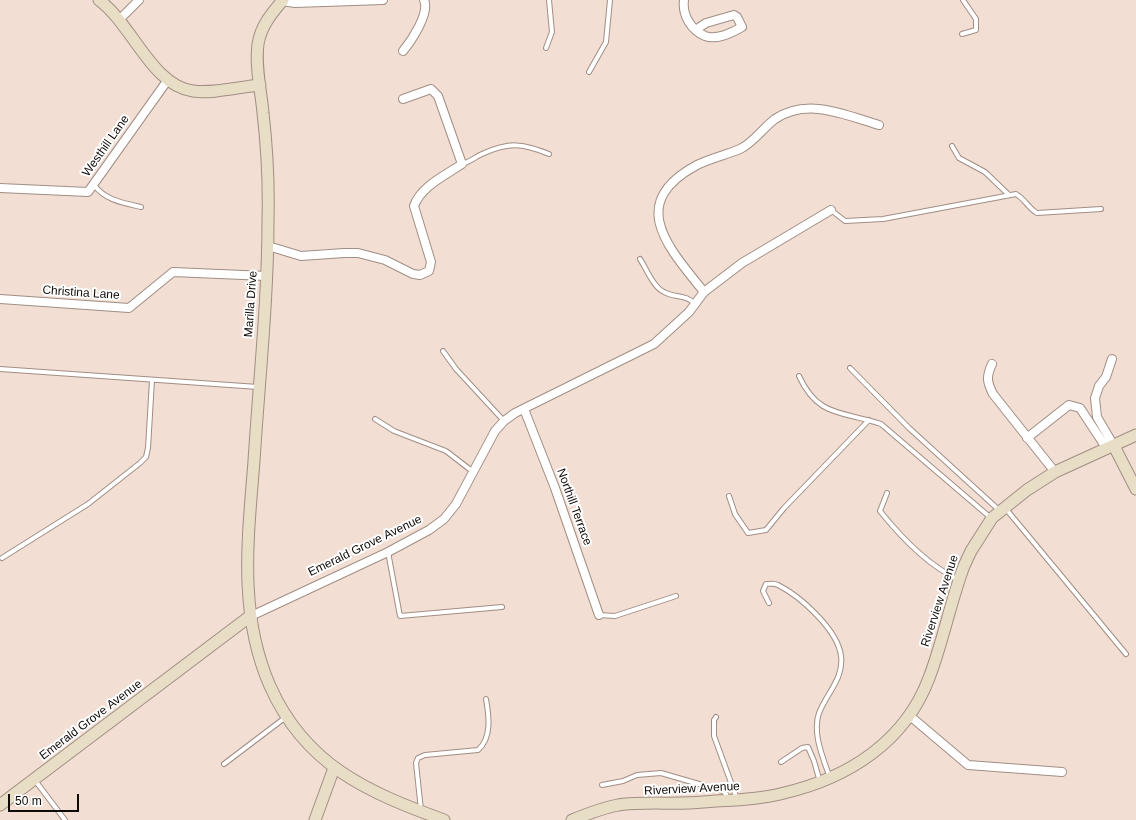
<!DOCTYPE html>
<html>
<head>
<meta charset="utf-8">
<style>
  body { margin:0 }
  #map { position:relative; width:1136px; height:820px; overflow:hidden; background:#f2ded3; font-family:Helvetica,sans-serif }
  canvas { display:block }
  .scale { position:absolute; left:8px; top:794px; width:71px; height:18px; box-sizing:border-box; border:2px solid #100a07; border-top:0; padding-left:5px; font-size:12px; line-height:14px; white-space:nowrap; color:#100a07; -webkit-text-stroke:3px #fff; paint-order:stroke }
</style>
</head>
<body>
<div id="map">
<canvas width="1136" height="820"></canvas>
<div class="scale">50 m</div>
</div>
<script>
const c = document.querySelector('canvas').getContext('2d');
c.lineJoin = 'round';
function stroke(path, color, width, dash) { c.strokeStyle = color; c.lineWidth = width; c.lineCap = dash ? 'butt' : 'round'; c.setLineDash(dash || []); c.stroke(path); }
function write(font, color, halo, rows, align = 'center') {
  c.font = font + ' Helvetica,sans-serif'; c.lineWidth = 4; c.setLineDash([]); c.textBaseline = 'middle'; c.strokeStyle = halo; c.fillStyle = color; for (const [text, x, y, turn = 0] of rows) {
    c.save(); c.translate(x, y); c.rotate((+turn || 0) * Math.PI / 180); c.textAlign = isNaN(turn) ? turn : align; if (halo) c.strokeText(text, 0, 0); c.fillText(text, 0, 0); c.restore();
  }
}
const lane = new Path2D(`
  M962 34 976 30V19L963 0
  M546 48 552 32 549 0
  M589 72 606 42 610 0
  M952 146 959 158 985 172 1009 195
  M462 164C470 162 475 157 482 154 509 142 522 143 549 154
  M94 185C105 200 123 203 141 207
  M831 210 845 221 883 219 1016 194C1025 199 1028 208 1037 213L1101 209
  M640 259C646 268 653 287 664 292 674 298 686 294 695 304
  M443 351 456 369 504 421
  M850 368 909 428 1000 511
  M0 369 258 387
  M799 376C818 418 843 411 881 424L991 518
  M375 419 394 431 446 451 472 471
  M887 493 880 511C900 536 929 566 959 580
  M729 496 735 514 748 533 766 530 784 508 869 420
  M1006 509 1126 654
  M388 552 400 616 502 607
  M2 558 88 504 140 463 146 457 148 448 152 380
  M769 603 763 591 766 584C770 584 774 583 778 585 800 596 838 630 841 656 844 678 827 693 819 713 812 733 823 758 830 778
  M599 615 615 616 676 596
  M716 717 714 720V736L737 799
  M781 762 802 748 808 747 814 761 820 782
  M224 764 286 717
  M34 779 65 820
  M602 785 623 781 637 775 661 773 723 791 726 794 728 800
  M421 810 416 763 418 758 425 755 478 750C492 738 489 716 486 699`);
const street = new Path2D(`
  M684 0C682 15 691 30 705 36 716 40 732 33 742 27L737 17 734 15 706 23 697 29
  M282 1 295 3 383 0
  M120 19 139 0
  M403 51C412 40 430 13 424 0
  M0 188 88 192 167 81
  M268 246 301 256 344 253H358L385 260 413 274 420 275 429 271 431 262 414 206C421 186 446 175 462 164L438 96 431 89 403 99
  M704 292C668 247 626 203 697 165 711 158 726 155 740 149 753 143 763 128 775 119 808 97 845 115 879 125
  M0 299 129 308 173 272 266 276
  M1112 359 1106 377 1099 386 1095 398 1097 417 1114 446
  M992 364C986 377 987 382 993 394L1055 472
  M524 409 555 488 599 615
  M1027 438 1069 405 1080 408 1107 449
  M249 617 388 552 429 530 444 519 456 504 495 431 504 421 515 413 654 344 689 312 704 292 742 263 831 210
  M910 716 968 765 1062 772`);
const secondary = new Path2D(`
  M99 0C132 24 152 86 193 91 212 94 239 87 260 85
  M283 0C271 14 261 26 258 44 255 67 261 90 263 113 267 148 269 184 268 220 268 300 259 381 254 461 248 538 238 613 270 686 305 765 367 792 444 820
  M1114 446 1136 489
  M0 805 249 617
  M315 820 334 768
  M572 820C587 814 603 808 618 805 646 801 675 805 703 802 730 800 758 800 784 793 848 778 905 742 929 678 943 642 950 603 964 566L971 551 992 518 1027 490 1055 472 1136 435`);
const streetNames = [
  ["Westhill Lane",106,146,-55],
  ["Christina Lane",81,293,4],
  ["Marilla Drive",251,304,-86],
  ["Northill Terrace",574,507,70],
  ["Emerald Grove Avenue",365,546,-26],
  ["Riverview Avenue",940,601,-72],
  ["Emerald Grove Avenue",91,720,-37],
  ["Riverview Avenue",692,789,-3]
];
stroke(lane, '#a18e84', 6);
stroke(street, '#a18e84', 10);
stroke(secondary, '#a18e84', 13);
stroke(lane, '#fff', 4);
stroke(street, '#fff', 8);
stroke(secondary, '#e8dec6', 11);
write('12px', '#100a07', '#fff', streetNames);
</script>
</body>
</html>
